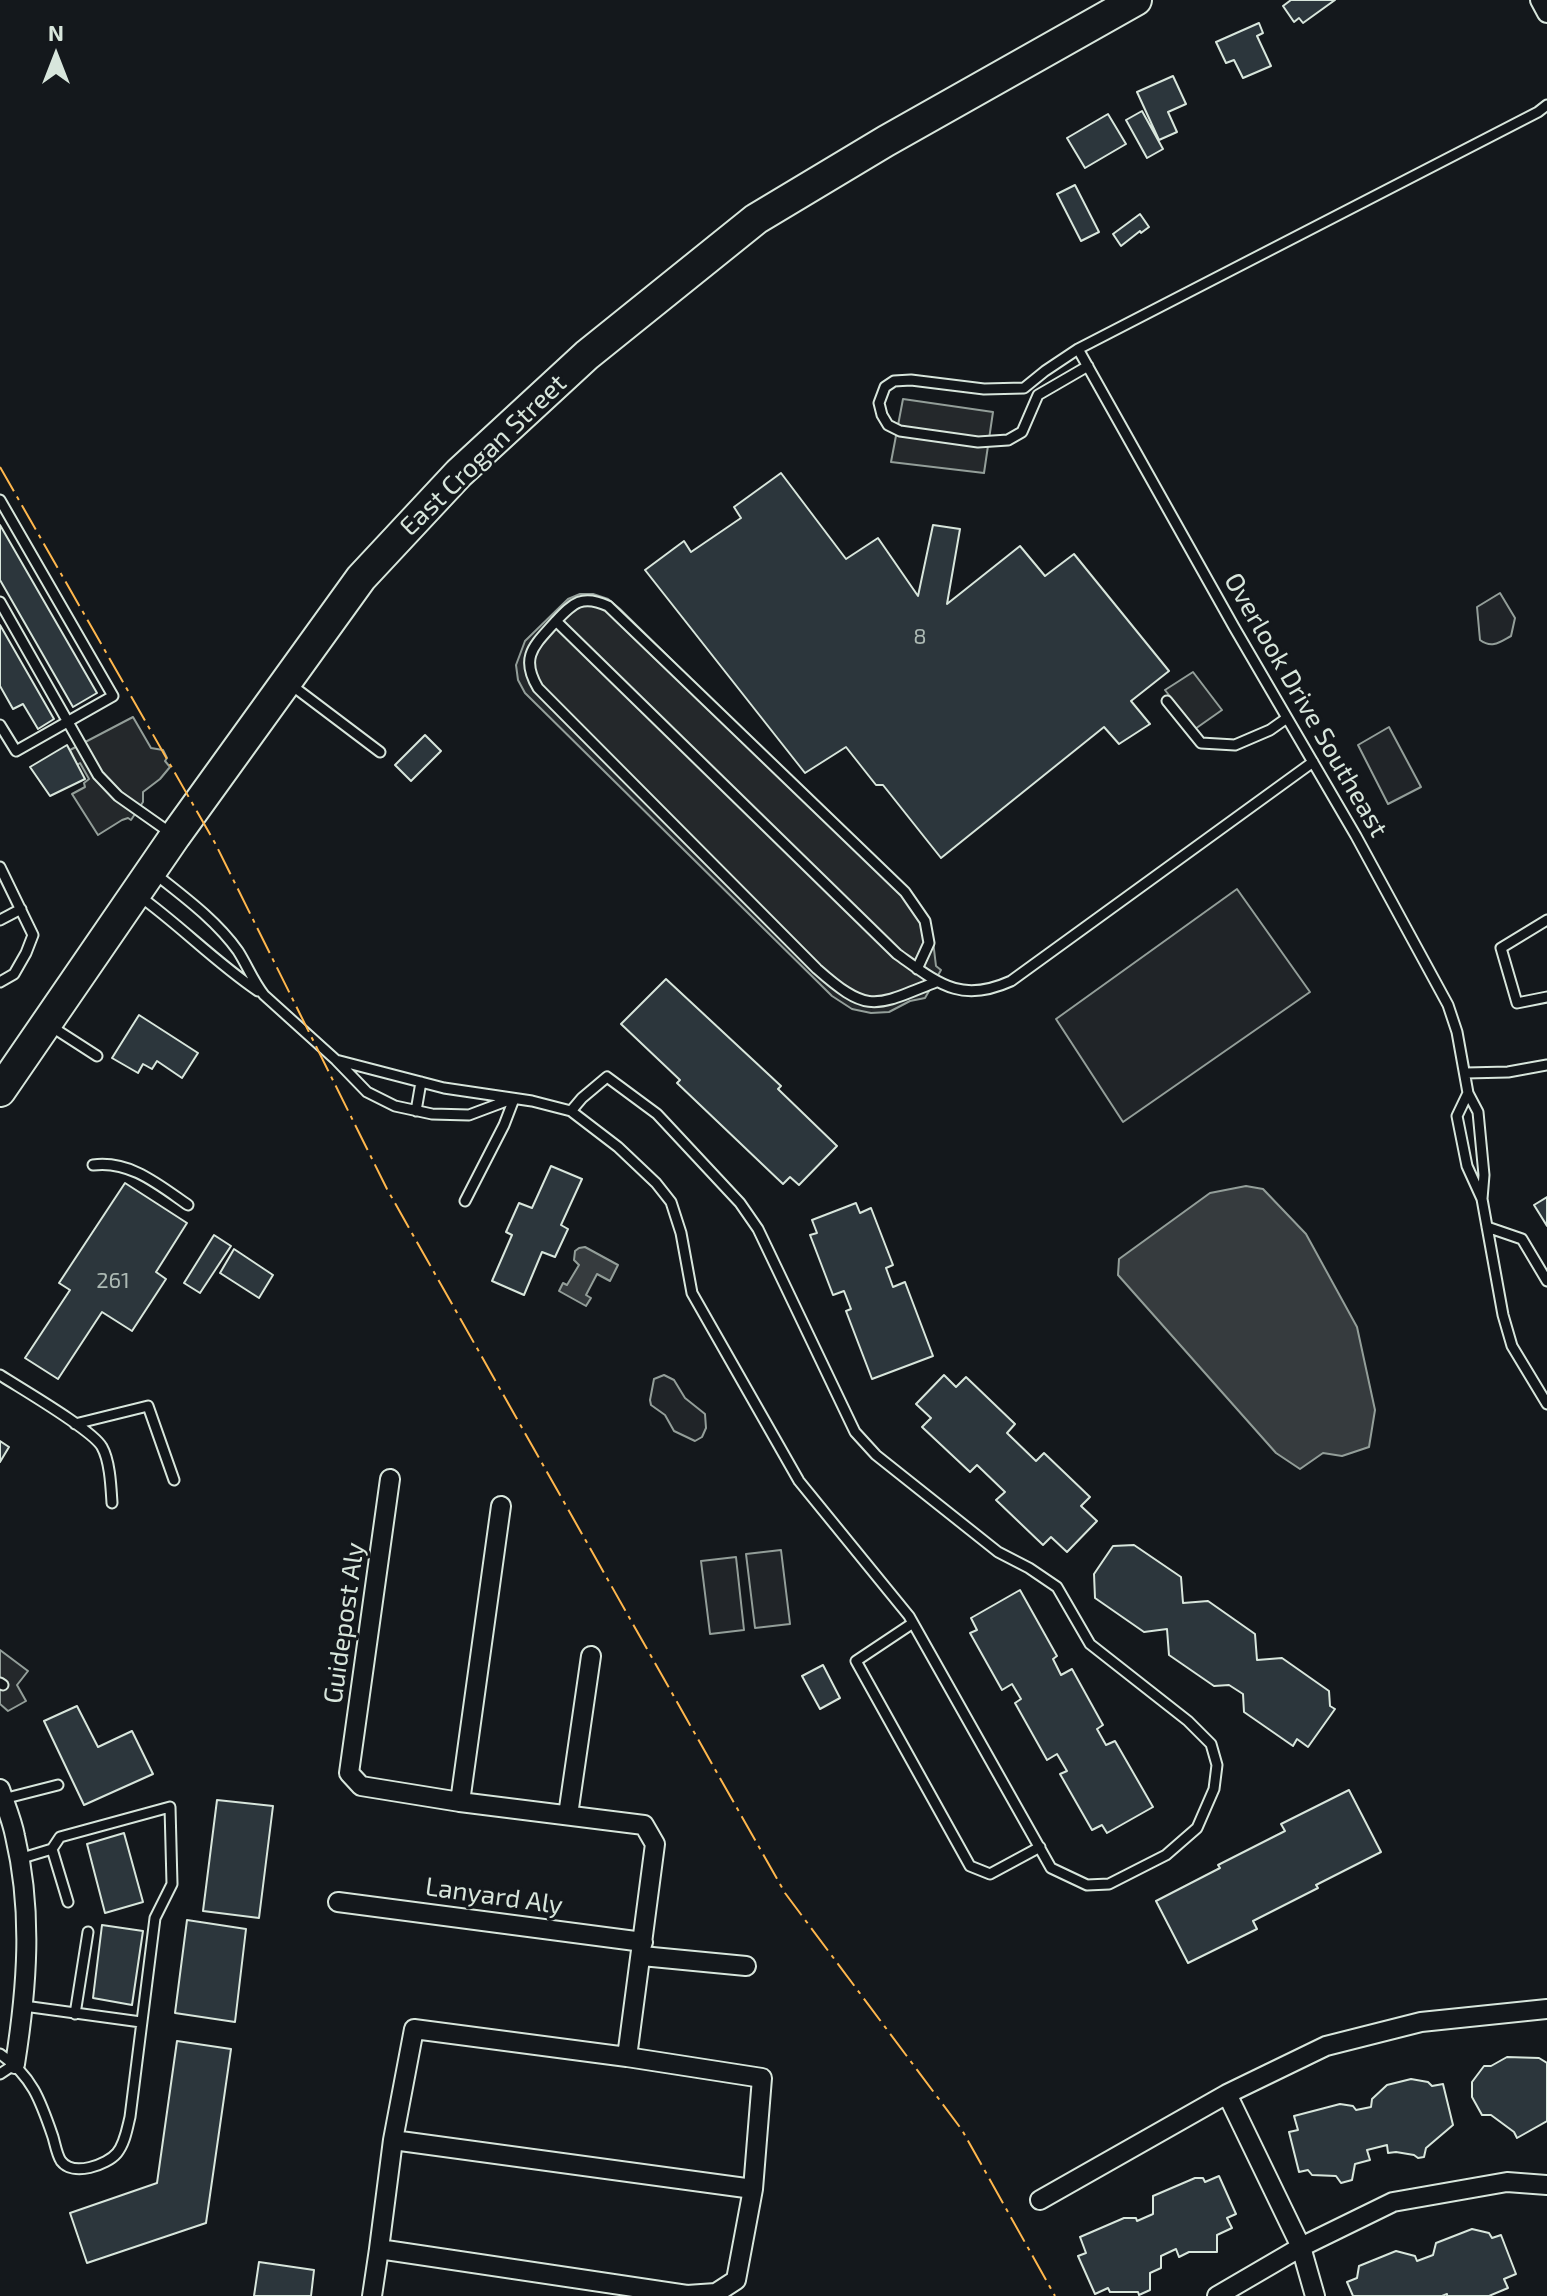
<!DOCTYPE html>
<html>
<head>
<meta charset="utf-8">
<style>
  body { margin:0 }
  #map { position:relative; width:1547px; height:2296px; overflow:hidden; background:#14181c; font-family:"Exo 2",sans-serif }
  canvas { display:block }
  .north { position:absolute; left:16px; top:16px; width:80px; height:80px; -webkit-text-stroke:6px #14181c; paint-order:stroke; rotate:0deg; font-size:22px; font-weight:700; line-height:32px; text-align:center; color:#d8e6dc }
  .north::after { content:''; display:block; margin:auto; width:28px; height:36px; background:#d8e6dc; clip-path:polygon(50% 0,100% 100%,50% 72%,0 100%) }
</style>
</head>
<body>
<div id="map">
<canvas width="1547" height="2296"></canvas>
<div class="north">N</div>
</div>
<script>
const c = document.querySelector('canvas').getContext('2d');
c.lineJoin = 'round';
function paint(path, color) { c.fillStyle = color; c.fill(path, 'evenodd'); }
function stroke(path, color, width, dash) { c.strokeStyle = color; c.lineWidth = width; c.lineCap = dash ? 'butt' : 'round'; c.setLineDash(dash || []); c.stroke(path); }
function write(font, color, halo, rows, align = 'center') {
  c.font = font + ' "Exo 2",sans-serif'; c.lineWidth = 6; c.setLineDash([]); c.textBaseline = 'middle'; c.strokeStyle = halo; c.fillStyle = color; for (const [text, x, y, turn = 0] of rows) {
    c.save(); c.translate(x, y); c.rotate((+turn || 0) * Math.PI / 180); c.textAlign = isNaN(turn) ? turn : align; if (halo) c.strokeText(text, 0, 0); c.fillText(text, 0, 0); c.restore();
  }
}
const green = new Path2D(`
  M1500 593 1515 618 1511 636C1500 642 1492 649 1480 640L1477 607Z
  M1389 727 1421 787 1388 804 1358 745Z
  M1237 889 1310 992 1123 1122 1056 1019Z
  M664 1375 674 1380 685 1398 705 1414 706 1428 702 1437 695 1441 674 1431 665 1415 651 1405 650 1400 654 1379Z
  M781 1550 790 1624 755 1628 746 1554Z
  M736 1557 744 1630 710 1634 701 1561Z`);
const parking = new Path2D(`
  M903 399 993 412 984 473 891 462Z
  M580 594H593L608 599 620 609 908 893 933 941 936 966 941 970 925 998 910 1001 889 1012 871 1013 852 1009 832 996 525 693 518 680 516 665 525 641 568 599Z
  M1193 672 1222 710 1195 729 1165 690Z
  M133 717 151 748 163 750 167 758 165 761 170 767 160 779 143 792V802L131 820 128 818 122 820 98 835 72 794 85 787 84 783 89 779 80 763 77 765 70 750Z
  M0 1650 28 1671 17 1685 26 1701 8 1711 0 1704Z`);
const water = new Path2D(`
  M1246 1186 1263 1189 1306 1234 1357 1327 1375 1410 1369 1447 1342 1456 1323 1453 1300 1469 1276 1453 1118 1275 1119 1259 1210 1193Z
  M585 1247 618 1265 610 1281 597 1274 586 1295 591 1298 586 1306 559 1291 563 1283 567 1285 579 1265 574 1260 575 1251 579 1248Z`);
const building = new Path2D(`
  M1291 0H1335L1303 23 1299 18 1294 22 1283 6Z
  M1259 23 1263 33 1257 36 1271 66 1243 78 1234 60 1226 63 1216 42Z
  M1173 76 1186 104 1168 112 1177 132 1159 140 1137 92Z
  M1142 111 1163 149 1147 158 1126 120Z
  M1108 114 1126 144 1085 168 1067 138Z
  M1075 185 1099 232 1081 241 1057 194Z
  M1140 214 1149 227 1141 233 1140 231 1121 246 1113 234Z
  M781 473 846 559 878 538 918 596 933 525 960 529 947 604 1020 546 1045 576 1074 554 1169 671 1131 701 1150 724 1119 744 1104 727 941 858 883 785H876L846 747 805 773 645 570 684 541 691 552 741 518 734 507Z
  M0 525 97 693 73 707 0 580Z
  M0 625 54 719 38 729 23 704 13 709 0 686Z
  M425 735 441 751 411 781 395 765Z
  M67 745 85 779 50 796 30 767Z
  M666 979 781 1086 778 1089 837 1146 799 1185 790 1177 783 1184 677 1083 680 1080 621 1024Z
  M139 1015 198 1053 182 1078 157 1061 152 1069 143 1064 138 1073 112 1058Z
  M551 1166 582 1179 561 1225 568 1229 555 1257 542 1252 524 1295 492 1281 512 1235 506 1232 519 1203 532 1208Z
  M125 1183 187 1223 156 1272 166 1279 132 1331 102 1312 58 1379 25 1358 70 1290 59 1283Z
  M1547 1197V1226L1534 1205Z
  M856 1203 860 1213 871 1208 893 1265 886 1268 893 1287 905 1282 933 1356 872 1379 846 1311 851 1309 844 1291 833 1295 810 1235 817 1233 812 1220Z
  M214 1235 231 1246 200 1293 184 1283Z
  M234 1249 273 1275 259 1298 220 1273Z
  M944 1375 956 1387 966 1377 1015 1424 1007 1433 1036 1461 1044 1453 1090 1497 1081 1506 1097 1521 1067 1552 1051 1537 1043 1545 996 1500 1005 1492 977 1465 970 1472 922 1427 931 1418 916 1404Z
  M0 1441 9 1447 0 1462Z
  M1134 1545 1181 1577 1183 1603 1208 1601 1255 1634 1257 1660 1282 1658 1329 1691 1330 1706 1335 1709 1308 1747 1297 1739 1293 1746 1244 1712 1243 1694 1229 1685 1214 1686 1169 1655 1167 1629 1144 1632 1095 1598 1094 1574 1113 1546Z
  M1020 1590 1057 1656 1053 1659 1061 1675 1072 1669 1103 1725 1097 1729 1106 1745 1115 1741 1153 1807 1107 1833 1102 1825 1092 1830 1060 1774 1067 1771 1057 1754 1047 1760 1015 1703 1021 1699 1012 1684 1002 1690 970 1633 977 1630 971 1618Z
  M823 1665 840 1698 820 1709 802 1676Z
  M77 1706 98 1747 132 1731 153 1774 84 1805 44 1721Z
  M1349 1790 1381 1852 1316 1885 1318 1888 1253 1921 1257 1929 1188 1963 1156 1901 1220 1868 1218 1865 1285 1831 1281 1824Z
  M217 1800 273 1806 259 1918 203 1911Z
  M124 1833 143 1902 105 1913 87 1844Z
  M187 1920 246 1929 235 2022 175 2013Z
  M102 1925 143 1931 132 2005 93 1998Z
  M177 2041 231 2049 206 2223 87 2263 70 2213 157 2183Z
  M1507 2057 1539 2058 1547 2063V2121L1517 2138 1514 2132 1491 2115H1482L1472 2097V2082L1484 2066H1491Z
  M1411 2079 1428 2082 1432 2086 1443 2084 1453 2125 1426 2148 1424 2157 1418 2158 1414 2155 1396 2152 1388 2153 1387 2145 1367 2150 1370 2160 1355 2164 1352 2180 1341 2183 1336 2176 1312 2175 1308 2170 1299 2172 1289 2132 1298 2130 1294 2116 1340 2104 1353 2106 1356 2110 1371 2107 1372 2099 1387 2085Z
  M1219 2176 1236 2214 1227 2218 1232 2228 1217 2235V2252H1189L1179 2257 1176 2249 1161 2256V2268L1150 2273V2290L1139 2295 1138 2292H1110L1108 2288 1095 2294 1078 2256 1086 2253 1080 2237 1124 2218H1136L1137 2221 1153 2214V2196L1195 2178H1203L1205 2182Z
  M1472 2229 1489 2233 1492 2238 1501 2235 1516 2274 1504 2279 1508 2288 1489 2296H1447V2294L1442 2296H1353L1347 2282 1357 2278 1359 2266 1396 2251 1415 2256 1417 2261 1433 2255 1436 2243Z
  M259 2262 314 2270 311 2296H254Z`);
const service = new Path2D(`
  M1078 349 1234 627 1356 836 1448 1005 1457 1032 1468 1093 1478 1112 1484 1175 1482 1199
  M1088 366 1038 395 1022 432 1008 440 978 442 900 431 888 425 882 415 879 403 885 387 894 381 911 380 984 389 1024 388 1045 371 1078 349 1538 112 1547 105
  M0 500 113 696 16 751 0 725
  M0 602 98 775 118 796 172 834
  M556 621C573 603 582 594 608 606L905 892 925 921 929 943 917 969
  M290 684 380 752
  M1167 701 1201 743 1235 745 1270 730 1287 718
  M0 867 33 935 26 953 14 974 0 982
  M154 873C183 896 216 920 238 951 247 965 253 981 264 995L336 1060 367 1092 395 1106 432 1114 469 1115 509 1100
  M138 895C180 925 215 962 258 991
  M0 920 21 909
  M1547 920 1501 948 1517 1003 1547 997
  M936 982C875 1006 869 1015 817 969L538 688C519 656 535 645 556 621L897 954C938 983 960 1004 1011 981L1313 762
  M49 1025 97 1056
  M336 1060 444 1088 532 1101 571 1111 618 1147 656 1183 671 1202 681 1233 692 1293 799 1481 909 1616 1051 1868 1087 1885 1109 1884 1166 1855 1197 1828 1214 1789 1217 1765 1211 1744 1188 1721 1090 1644 1057 1587 1029 1568 998 1552 876 1455 855 1432 758 1229 740 1203 657 1114 607 1077 582 1098 571 1111
  M1466 1073 1508 1072 1547 1065
  M1468 1093 1457 1116 1467 1166 1482 1199 1503 1315 1512 1346 1547 1404
  M416 1111 421 1082
  M93 1165C130 1160 159 1185 188 1205
  M465 1201 504 1125 514 1099
  M1487 1227 1522 1239 1547 1281
  M0 1375C20 1388 93 1430 102 1447 110 1461 111 1487 112 1503
  M75 1424 148 1406 174 1480
  M913 1623 856 1661 970 1866 990 1874 1040 1847
  M0 1683 3 1685
  M3 1799 58 1785
  M52 1849 68 1902
  M24 2006 141 2022
  M75 2014 88 1932
  M0 2054C32 2075 41 2102 53 2137 55 2144 57 2155 61 2161 73 2177 107 2165 117 2153 125 2143 127 2129 130 2117L155 1918 172 1884 170 1807 60 1837 52 1849 19 1859
  M0 2074 15 2064`);
const minor = new Path2D(`
  M1540 0 1547 13
  M390 1479 349 1773 361 1786 460 1802 644 1825 655 1844 627 2057
  M0 1789C5 1804 12 1820 15 1836 33 1912 27 1988 15 2064
  M460 1802 501 1506
  M568 1815 591 1656
  M338 1902 643 1942
  M642 1956 746 1966
  M414 2029 627 2057 762 2078 753 2189 736 2280 716 2293 687 2295 379 2249 393 2140Z
  M1227 2094 1326 2046 1421 2022 1547 2009
  M393 2140 753 2189
  M1040 2200 1227 2094 1301 2247 1393 2202 1507 2182 1547 2185
  M372 2296 379 2249
  M1217 2296 1301 2247 1315 2296`);
const primary = new Path2D(`
  M0 1091 175 836 361 578 459 473 587 355 756 219 886 141 1136 0`);
const power = new Path2D(`
  M0 467 215 843 387 1189 785 1893 962 2130 1055 2296`);
const numberNames = [
  ["8",920,637],
  ["261",113,1281]
];
const streetNames = [
  ["East Crogan Street",483,455,-44],
  ["Overlook Drive Southeast",1306,705,60],
  ["Guidepost Aly",344,1623,-82],
  ["Lanyard Aly",494,1896,8]
];
paint(green, '#202428');
stroke(green, '#939e99', 2);
paint(parking, '#24282b');
stroke(parking, '#939e99', 2);
paint(water, '#363b3e');
stroke(water, '#939e99', 2);
paint(building, '#2c363c');
stroke(building, '#d8e6dc', 2);
stroke(service, '#d8e6dc', 13);
stroke(minor, '#d8e6dc', 22);
stroke(primary, '#d8e6dc', 34);
stroke(service, '#14181c', 9);
stroke(minor, '#14181c', 18);
stroke(primary, '#14181c', 30);
stroke(power, '#ffb74d', 2, [28, 6, 4, 6]);
write('22px', '#adbab4', null, numberNames);
write('26px', '#d8e6dc', '#14181c', streetNames);
</script>
</body>
</html>
